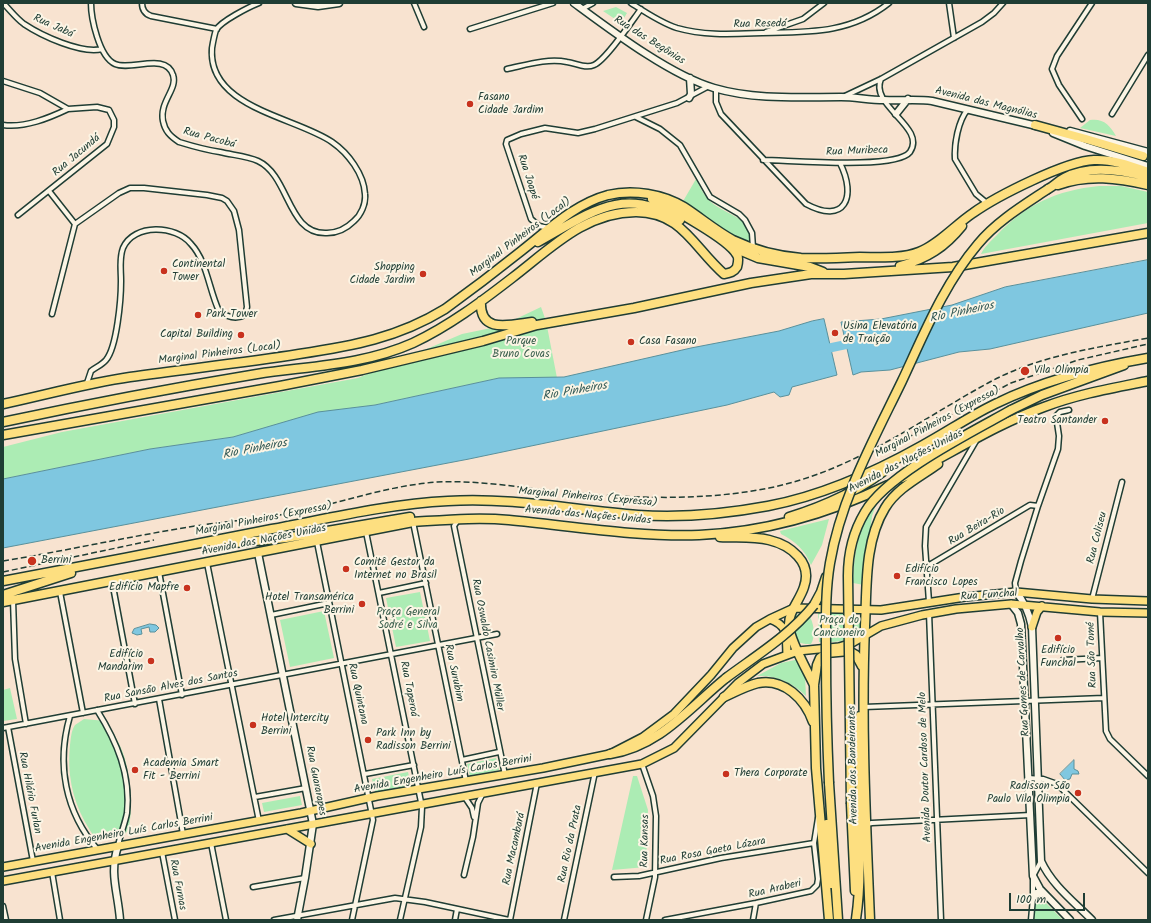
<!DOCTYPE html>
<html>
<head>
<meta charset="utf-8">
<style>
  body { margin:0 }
  #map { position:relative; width:1151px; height:923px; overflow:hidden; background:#f8e3d0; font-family:Kalam,sans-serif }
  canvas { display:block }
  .frame { position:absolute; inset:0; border:4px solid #1f3d34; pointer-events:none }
  .scale { position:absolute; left:1009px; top:893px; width:76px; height:18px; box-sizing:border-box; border:2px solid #1f3d34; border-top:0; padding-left:5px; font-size:12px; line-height:14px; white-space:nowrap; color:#1f3d34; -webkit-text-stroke:3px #fcf5e5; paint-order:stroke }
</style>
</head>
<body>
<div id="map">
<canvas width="1151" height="923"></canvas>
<div class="frame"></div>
<div class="scale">100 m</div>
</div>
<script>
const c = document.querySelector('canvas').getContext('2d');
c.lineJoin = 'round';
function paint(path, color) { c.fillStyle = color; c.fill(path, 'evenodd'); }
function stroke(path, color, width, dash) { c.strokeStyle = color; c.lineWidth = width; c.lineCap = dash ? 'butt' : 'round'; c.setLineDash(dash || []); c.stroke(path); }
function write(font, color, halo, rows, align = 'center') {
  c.font = font + ' Kalam,sans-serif'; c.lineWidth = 4; c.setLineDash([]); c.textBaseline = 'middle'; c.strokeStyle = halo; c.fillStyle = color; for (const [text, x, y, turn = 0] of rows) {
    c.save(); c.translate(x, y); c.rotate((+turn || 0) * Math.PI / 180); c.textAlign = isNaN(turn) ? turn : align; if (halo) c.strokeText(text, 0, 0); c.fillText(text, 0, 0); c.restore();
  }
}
const green = new Path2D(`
  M616 7 627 13 621 23 603 11Z
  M1090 120C1103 118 1110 125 1116 136L1080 128Z
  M696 179C700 187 704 196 711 202 724 214 758 220 750 244L732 235 682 203Z
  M1099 186H1121L1148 192V223L981 254C984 247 991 241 997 235 1025 205 1057 190 1099 186Z
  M541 307 546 321 557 378H499L375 405 318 413 233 437 150 449 3 479V447L62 432 358 378 462 334 501 326Z
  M877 502 872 516 864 585 853 583C854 553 858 527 877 502Z
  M829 519 822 545 811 565C805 550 795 541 781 534L780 531Z
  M420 592 430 641 396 647 386 598Z
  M324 611 334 658 290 667 280 620Z
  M803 612 808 614C814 621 816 637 811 644 808 644 803 644 801 643 792 641 792 622 794 616Z
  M818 612C829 613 856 608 860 622 861 624 860 629 860 631 848 643 835 642 819 642Z
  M804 658 806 696C792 682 776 675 757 676L781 663Z
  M10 688 17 719 3 721V690Z
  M84 719 106 721C113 733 120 743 124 756 129 770 136 824 125 834 117 834 106 841 99 839 92 836 89 828 85 822 72 798 67 773 70 745 71 738 71 731 75 725Z
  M496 758 499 770 470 776 467 764Z
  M408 772 411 785 375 792 372 779Z
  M633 776H637L648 810 646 867 612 870Z
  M300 796 302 805 264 812 262 803Z
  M1038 897 1041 898 1063 920H1034V899Z`);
const water = new Path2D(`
  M1148 260V313L990 349 959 352 890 370 861 372 853 375 841 322 881 319 952 305 1005 287Z
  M824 319 837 375 792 387 789 395 780 397 774 392 727 405 469 459 3 548V479L150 449 233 437 318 412 375 405 499 378 564 377 691 348 779 331 812 321Z
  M150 624 156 625 159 628 155 632H150L149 627 141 629 142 634 137 635 132 633 134 629Z
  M1074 760V769L1078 771 1079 774H1072L1070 779 1065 780 1060 774Z`);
const river = new Path2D(`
  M820 350 858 342`);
const street = new Path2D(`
  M91 3C91 18 99 57 115 64 131 71 166 52 173 75 178 89 159 102 163 121 165 131 170 136 179 142 192 146 206 150 220 152 232 155 247 156 258 161 290 176 287 235 327 233 338 233 347 228 354 221 361 215 366 204 365 194 364 174 348 153 332 142 296 117 207 108 212 48 213 42 214 36 216 30 221 21 249 7 259 3
  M142 3C142 10 145 14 151 16L217 29
  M414 3 424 27
  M631 3C645 12 661 23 677 28 705 36 733 34 762 33 808 32 850 34 889 3
  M949 3 954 38
  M4 4C11 11 16 18 24 24 42 36 81 54 102 49
  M582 9 593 3
  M470 29 553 3
  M766 32 803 19 824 3
  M507 69C526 65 547 58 567 62 576 63 585 69 594 65 606 60 632 21 641 9
  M3 81 40 93 68 109 97 107 109 110 114 120V127L107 144 18 215
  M716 89V102L721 114 806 204C845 225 857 197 840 163
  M845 96 881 79 982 22 994 13 1003 3
  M968 109C958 121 954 144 955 159L976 194 988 204
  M1112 114 1148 55
  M636 117 660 129 680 145 710 197 739 214 745 220 752 233 753 248
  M1082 119 1059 85 1052 69 1057 56 1092 3
  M3 125C25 128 49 118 68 109
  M763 160C789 160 896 170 910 152 927 127 869 106 881 79
  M49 191 75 224
  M549 228 539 226 531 219 506 144 507 140 521 134 545 128 578 133 595 129 677 103 709 86
  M52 314 75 224 119 193 130 188H144L207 195 222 198 227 201 234 211 239 230 247 307 245 315C236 320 227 317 219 311 209 290 207 261 191 244 176 225 134 223 123 248 119 258 121 270 121 281 121 299 117 347 106 360 102 365 96 367 91 371L86 386
  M458 520 454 526 505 775
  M413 522 466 781
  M366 532 422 807 421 827 400 920
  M317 542 373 820 352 920
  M207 563 259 821
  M926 567 1030 505 1038 506
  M159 572 182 695
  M112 581 135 704
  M60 592 83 713
  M1016 592 1015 583 1021 561 1038 506 1058 449 1059 436 1056 416 1060 412 1069 410
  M379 593 426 583
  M1092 599 1122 482
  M13 600 15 659 26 724
  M929 602 925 546 926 527 976 441
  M1100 612 1106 731 1110 739 1148 776
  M929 613 941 920
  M271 615 329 603
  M1063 660 1102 658
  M159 699 183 834
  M864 707 1104 698
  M97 710C117 742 131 775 127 813 125 824 120 835 118 846
  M70 716C56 764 65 812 98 850
  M8 727 33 861
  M3 728 497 634
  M462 760 499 752
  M642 764 653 796 656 816 655 877 646 920
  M365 774 414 765
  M1028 778 1043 779 1057 784 1148 873
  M464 796 472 808 474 817
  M255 797 306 788
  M867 824 872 823 1031 815
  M211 843 226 920
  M162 852 175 920
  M52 872 60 920
  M464 875 473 837 478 803 483 793
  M614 877 639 876 721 858 814 843
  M253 887 305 878
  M3 906 6 920
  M274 920 395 898 425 902 509 920
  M455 920 457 909
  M510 920 537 783
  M564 920 595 772
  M665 920 756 903 811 891 817 885 818 879 814 843 818 818
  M753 920 756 903
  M1031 920 1033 898V876L1041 861`);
const secondary = new Path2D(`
  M296 3 318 6 339 3
  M574 3C612 31 670 75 714 88 755 100 799 97 841 97 855 97 869 100 884 100 900 101 916 99 932 101L1037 126
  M689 98 691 94 690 78
  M896 114 908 99
  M1070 131 1148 152
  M1053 133 1085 146 1148 166
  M258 553 313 824 305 878 297 920
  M1016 592C1025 602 1029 613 1032 627L1041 861C1052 885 1073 901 1092 920
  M1011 604 1018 613 1021 624 1033 876 1040 889 1070 920
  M118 846C109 874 118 892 120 920
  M1033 898 1036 893H1043`);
const primary = new Path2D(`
  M770 619C789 626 786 636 787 654
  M1032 627 1037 612 1042 606
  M287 829 311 844
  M3 867 301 813 377 796 543 768 610 754 643 737 674 714 711 675 733 648 756 627 770 619 794 608 881 610 965 597 1016 592 1092 599 1148 601
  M3 881 642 764 674 748 738 683 763 664 798 651 839 647 852 643 881 626 922 615 956 609 1011 604 1100 612 1148 613`);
const highway = new Path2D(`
  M1035 125 1086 139 1143 156
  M1058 185C1088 174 1118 178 1148 185
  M1048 189C1054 186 1058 181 1064 178 1088 165 1122 170 1147 177
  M538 242C589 214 623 184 680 220
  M732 247 758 258 810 267 823 272
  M900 266C927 259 945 247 962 226
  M481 301C479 334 509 325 532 322
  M3 404C45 395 88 383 130 377 186 369 243 363 299 354 352 346 398 338 445 309 470 291 495 272 520 252 547 231 574 204 608 195 633 189 663 194 684 207 701 218 716 231 733 240 754 250 778 256 801 258 821 259 841 258 860 257 879 257 901 259 919 252 939 244 955 225 973 213 997 196 1066 161 1094 160 1112 159 1131 166 1148 172
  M1011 410 1042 395 1124 365
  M3 422C88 404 172 388 257 374 309 366 364 365 413 343 449 326 481 302 512 278 550 249 585 212 636 212 682 212 694 248 724 274 730 273 734 272 737 267 738 263 739 258 737 255 729 239 669 207 652 199
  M3 435 280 386 362 370 483 341 537 325 634 308 751 283 811 274H844L953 267 1148 233
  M902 478C949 455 994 425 1044 407 1078 394 1113 388 1148 381
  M789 517C822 507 868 487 892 464
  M720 537C736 538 753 536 769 540 790 545 813 562 804 587 800 600 788 612 789 626 790 641 807 670 814 685
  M214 545 286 538 410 517
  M3 581C93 564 182 547 272 529 330 518 389 504 448 501 512 497 574 510 638 515 681 518 725 514 768 506 821 496 875 472 923 445 947 432 970 416 995 404 1044 380 1095 367 1148 358
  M3 595 71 573
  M3 602 413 522C445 520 477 517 509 520 572 526 636 537 699 535 766 532 828 514 888 485
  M814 605 821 592 826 577
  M724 697C735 692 746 686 758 683 784 678 805 699 813 722
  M610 754C660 746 689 708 726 678
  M829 783 838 920
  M851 804 855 891
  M827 824 831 884
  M856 919C866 852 851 783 860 716
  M829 920 816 768 814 685 817 665 820 658 827 653 849 651 856 655 862 666
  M870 920C866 822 861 724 865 626 867 588 864 542 885 508 897 488 920 477 938 464`);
const rail = new Path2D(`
  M907 438 1011 383 1078 360 1148 344
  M3 561C70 550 136 535 202 525 230 521 258 519 285 514 336 505 384 486 437 482 476 480 516 487 555 491 627 498 698 502 769 488 853 471 915 423 988 383 1037 356 1094 348 1148 338
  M3 572 154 540`);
const highwayBridge = new Path2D(`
  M726 678C757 655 790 635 814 605
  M829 783C827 739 826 696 826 653 826 623 825 592 830 563 841 498 874 439 902 381 924 334 944 284 978 244 997 221 1024 205 1048 189
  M851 804 848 576C848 553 853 532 865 512 887 474 972 432 1011 410`);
const markers = [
  [470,104,4,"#c8321e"],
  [164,271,4,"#c8321e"],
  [423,274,4,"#c8321e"],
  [198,315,4,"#c8321e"],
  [835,333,4,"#c8321e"],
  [241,335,4,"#c8321e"],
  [631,342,4,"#c8321e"],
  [1025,371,5,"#c8321e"],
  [1105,421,4,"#c8321e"],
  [32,561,5,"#c8321e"],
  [346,569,4,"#c8321e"],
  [897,576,4,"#c8321e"],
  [187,588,4,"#c8321e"],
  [362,604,4,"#c8321e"],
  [1058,638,4,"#c8321e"],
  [151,661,4,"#c8321e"],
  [253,725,4,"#c8321e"],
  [368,740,4,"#c8321e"],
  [135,770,4,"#c8321e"],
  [726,774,4,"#c8321e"],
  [1078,793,4,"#c8321e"]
];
const streetNames = [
  ["Rua Resedá",760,25,-1],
  ["Rua Jabá",53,27,24],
  ["Rua das Begônias",649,41,32],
  ["Avenida das Magnólias",986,104,14],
  ["Rua Pacobá",209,139,15],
  ["Rua Muribeca",857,152,-2],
  ["Rua Jacundá",77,156,-40],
  ["Rua Joapé",527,177,72],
  ["Marginal Pinheiros (Local)",521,238,-37],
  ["Marginal Pinheiros (Local)",220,354,-7],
  ["Marginal Pinheiros (Expressa)",938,423,-28],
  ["Avenida das Nações Unidas",906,462,-27],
  ["Marginal Pinheiros (Expressa)",588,498,5],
  ["Avenida das Nações Unidas",588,516,5],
  ["Marginal Pinheiros (Expressa)",264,520,-11],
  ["Rua Beira-Rio",977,527,-31],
  ["Rua Coliseu",1098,538,-76],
  ["Avenida das Nações Unidas",264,541,-11],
  ["Rua Funchal",989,596,-4],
  ["Rua Oswaldo Casimiro Müller",487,645,79],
  ["Rua São Tomé",1093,655,-92],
  ["Rua Surubim",453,673,78],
  ["Rua Gomes de Carvalho",1024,682,-93],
  ["Rua Sansão Alves dos Santos",171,687,-11],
  ["Rua Taperoá",408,689,79],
  ["Rua Quintana",357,694,78],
  ["Avenida dos Bandeirantes",854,765,-91],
  ["Avenida Doutor Cardoso de Melo",926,767,-92],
  ["Avenida Engenheiro Luís Carlos Berrini",443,775,-10],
  ["Rua Guararapes",315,781,79],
  ["Rua Hilário Furlan",29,793,79],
  ["Avenida Engenheiro Luís Carlos Berrini",124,834,-10],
  ["Rua Kansas",646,841,-89],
  ["Rua Rio da Prata",571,844,-78],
  ["Rua Macambará",515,849,-78],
  ["Rua Rosa Gaeta Lázara",713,852,-11],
  ["Rua Furnas",177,885,79],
  ["Rua Araberi",775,890,-13]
];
const poiNames = [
  ["Fasano",478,98],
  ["Cidade Jardim",478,111],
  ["Continental",172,265],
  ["Tower",172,278],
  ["Shopping",415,268,"right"],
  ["Cidade Jardim",415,281,"right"],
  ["Park Tower",206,315],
  ["Usina Elevatória",843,327],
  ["de Traição",843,340],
  ["Capital Building",233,335,"right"],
  ["Casa Fasano",639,342],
  ["Vila Olímpia",1034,371],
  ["Teatro Santander",1097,421,"right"],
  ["Berrini",41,561],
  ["Comitê Gestor da",354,563],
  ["Internet no Brasil",354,576],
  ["Edifício",905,570],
  ["Francisco Lopes",905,583],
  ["Edifício Mapfre",179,588,"right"],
  ["Hotel Transamérica",354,598,"right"],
  ["Berrini",354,611,"right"],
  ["Edifício",1058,651,"center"],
  ["Funchal",1058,664,"center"],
  ["Edifício",143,655,"right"],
  ["Mandarim",143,668,"right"],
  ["Hotel Intercity",261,719],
  ["Berrini",261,732],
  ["Park Inn by",376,734],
  ["Radisson Berrini",376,747],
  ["Academia Smart",143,764],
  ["Fit - Berrini",143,777],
  ["Thera Corporate",734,774],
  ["Radisson São",1070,787,"right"],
  ["Paulo Vila Olimpia",1070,800,"right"]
];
const parkNames = [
  ["Parque",521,342],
  ["Bruno Covas",521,355],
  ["Praça General",408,613],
  ["Sodré e Silva",408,626],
  ["Praça do",839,621],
  ["Cancioneiro",839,634]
];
const waterNames = [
  ["Rio Pinheiros",962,313,-12],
  ["Rio Pinheiros",575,392,-10],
  ["Rio Pinheiros",255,450,-11]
];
paint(green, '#acecb4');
paint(water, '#7fc7e0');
stroke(water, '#59909b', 1);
stroke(river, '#7fc7e0', 9);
stroke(street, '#1f3d34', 7);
stroke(secondary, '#1f3d34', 9);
stroke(primary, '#1f3d34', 10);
stroke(highway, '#1f3d34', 11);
stroke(street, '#fcf5e5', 4);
stroke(secondary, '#fcf5e5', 6);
stroke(primary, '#fddf80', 7);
stroke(highway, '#fddf80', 8);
stroke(rail, '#1f3d34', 1.5, [6, 3]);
stroke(highwayBridge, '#1f3d34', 11, []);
stroke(highwayBridge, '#fddf80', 8);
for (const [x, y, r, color] of markers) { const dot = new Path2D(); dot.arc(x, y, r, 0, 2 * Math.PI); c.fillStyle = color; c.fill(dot); stroke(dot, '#fcf5e5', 1.5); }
write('11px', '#1f3d34', '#fcf5e5', streetNames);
write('11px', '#1f3d34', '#fcf5e5', poiNames, 'left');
write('11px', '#3b604e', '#fcf5e5', parkNames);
write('italic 12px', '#325956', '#fcf5e5', waterNames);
</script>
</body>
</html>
